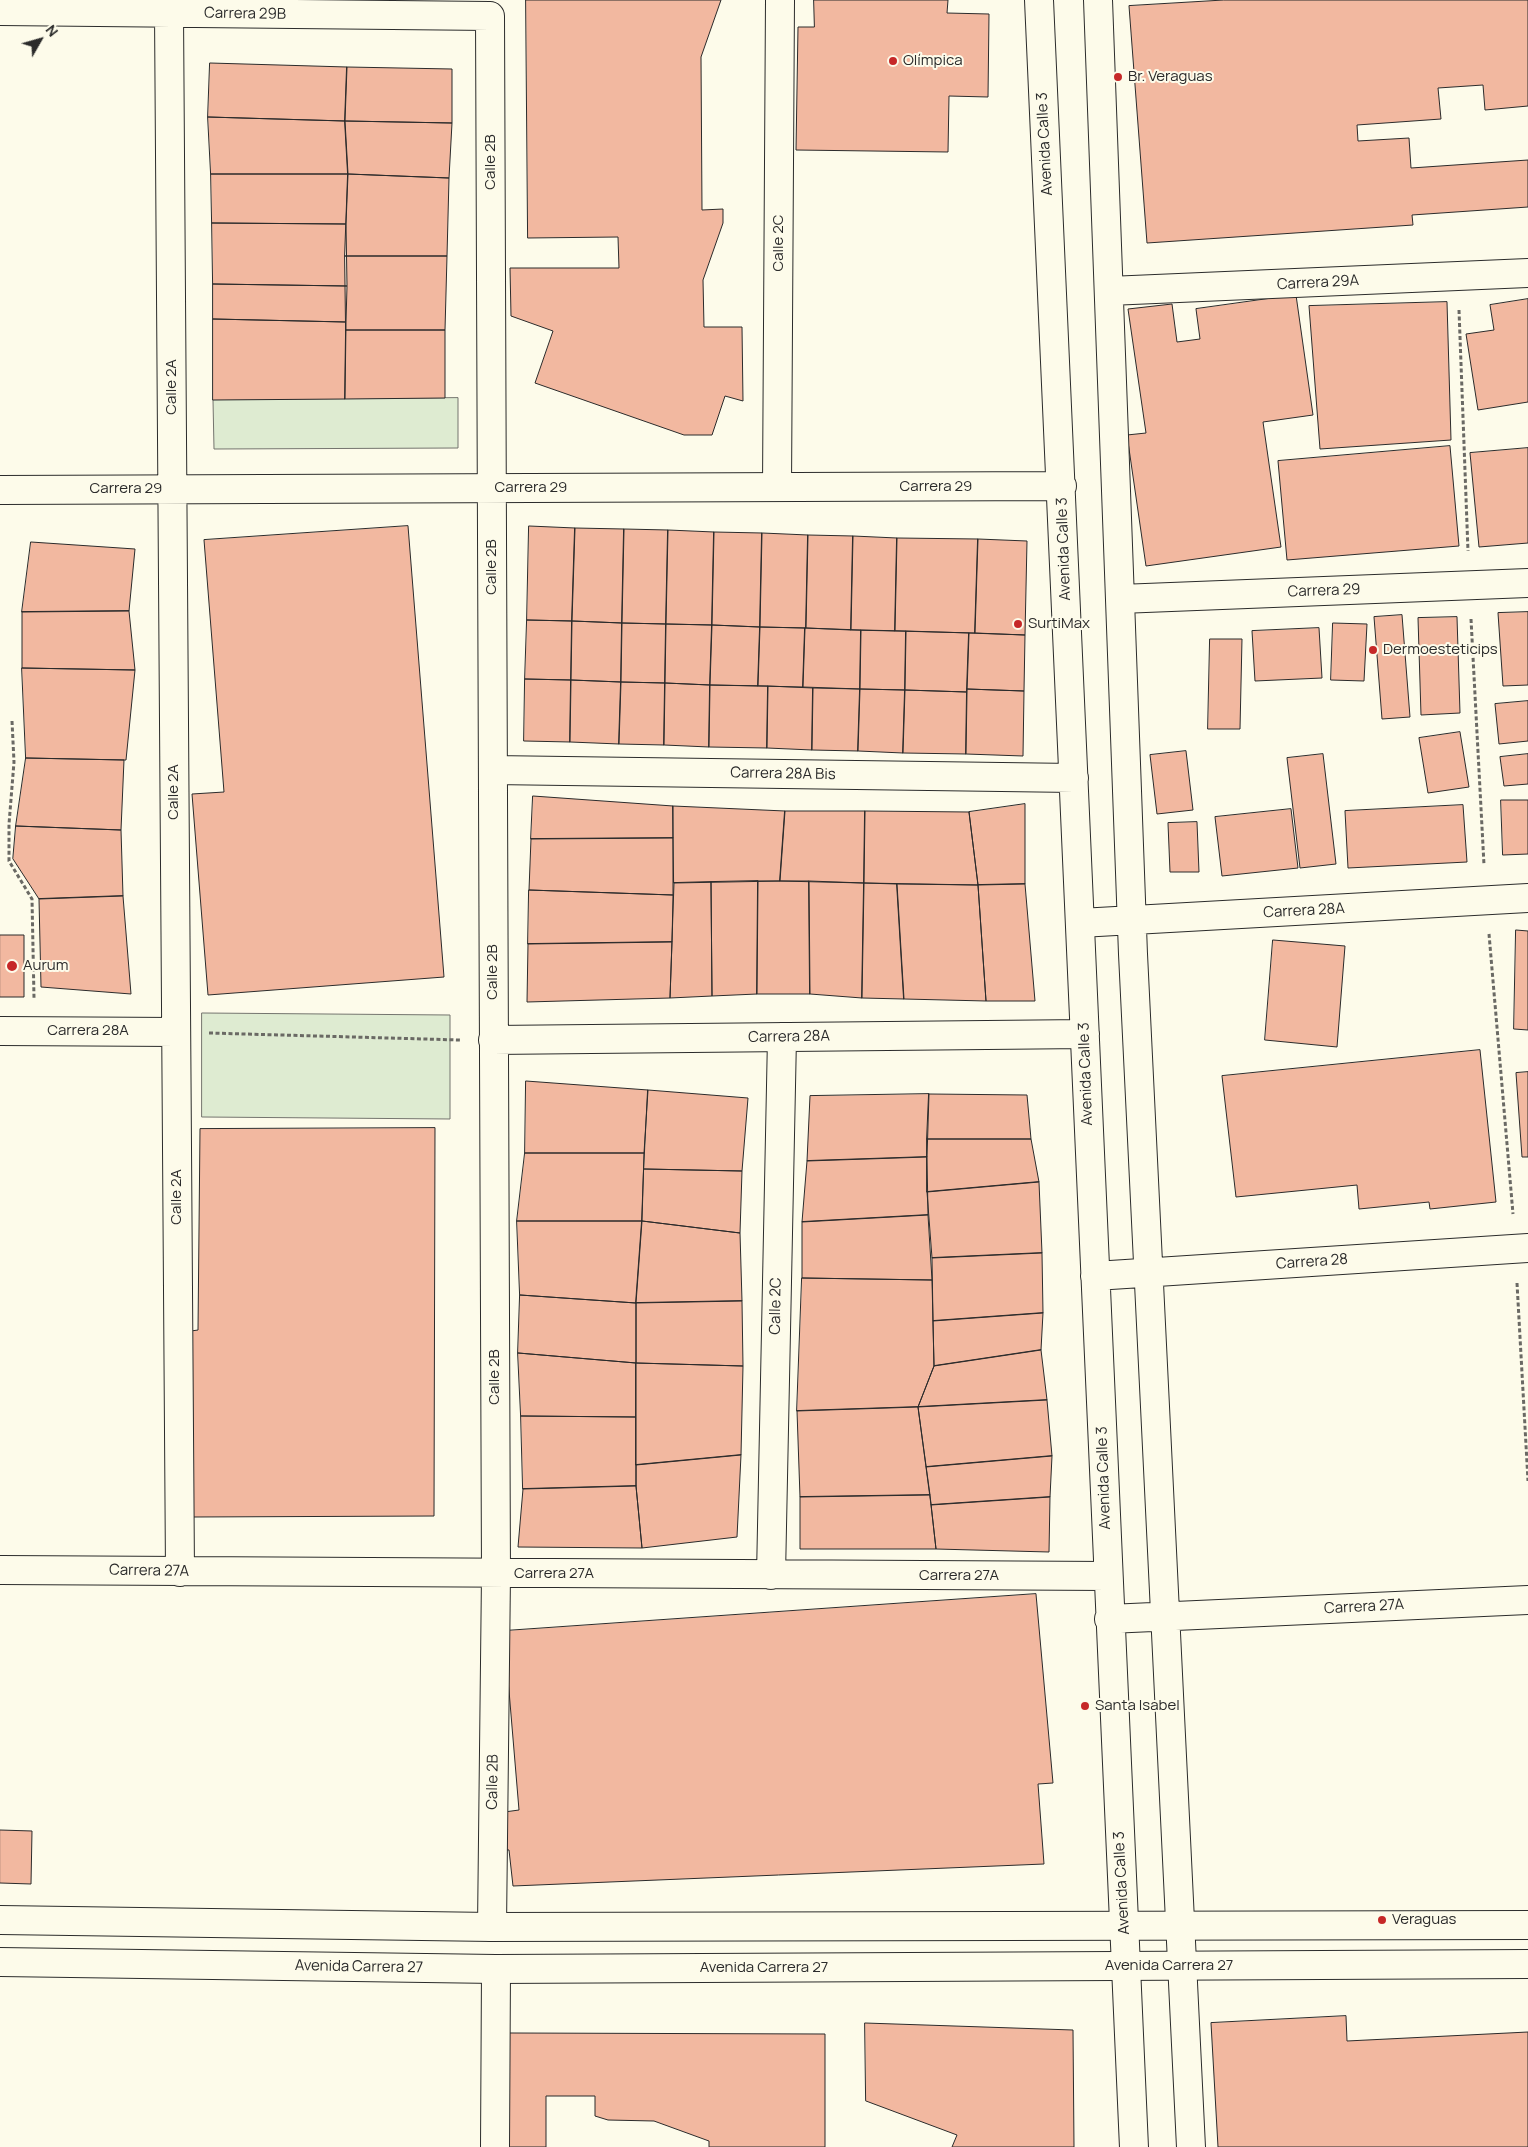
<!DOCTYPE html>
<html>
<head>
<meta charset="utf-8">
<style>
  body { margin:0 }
  #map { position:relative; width:1528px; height:2147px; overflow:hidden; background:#fdfbea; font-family:Manrope,sans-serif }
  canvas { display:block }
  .north { position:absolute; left:15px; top:15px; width:50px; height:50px; -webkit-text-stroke:4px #fdfbea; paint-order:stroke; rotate:52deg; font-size:14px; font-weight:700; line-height:20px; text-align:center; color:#2b2b2b }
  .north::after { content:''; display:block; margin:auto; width:18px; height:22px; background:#2b2b2b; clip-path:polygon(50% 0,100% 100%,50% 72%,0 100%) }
</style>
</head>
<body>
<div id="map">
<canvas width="1528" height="2147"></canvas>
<div class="north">N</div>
</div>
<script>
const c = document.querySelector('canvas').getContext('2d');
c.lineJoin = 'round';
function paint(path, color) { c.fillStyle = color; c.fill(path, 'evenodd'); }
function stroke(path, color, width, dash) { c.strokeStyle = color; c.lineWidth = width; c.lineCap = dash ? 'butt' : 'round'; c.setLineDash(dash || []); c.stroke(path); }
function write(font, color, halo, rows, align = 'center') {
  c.font = font + ' Manrope,sans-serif'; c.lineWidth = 4; c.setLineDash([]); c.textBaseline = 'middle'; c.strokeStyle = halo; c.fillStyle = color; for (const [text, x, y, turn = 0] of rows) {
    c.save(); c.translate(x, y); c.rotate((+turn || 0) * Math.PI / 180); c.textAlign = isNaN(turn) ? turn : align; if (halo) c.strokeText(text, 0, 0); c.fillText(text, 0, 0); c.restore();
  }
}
const green = new Path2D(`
  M458 398V448L214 449 213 400Z
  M202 1013 450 1015V1119L202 1117Z`);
const building = new Path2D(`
  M526 0H721L701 57 702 210 723 209V223L703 280 704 327H742L743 401 725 396 712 435H684L535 383 553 331 511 316 510 268H619L618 237 528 238Z
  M814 0H948L947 13 989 14 988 97 949 96 948 152 796 150 798 27H814Z
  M1224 0H1528V106L1485 110 1483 85 1438 88 1441 119 1357 125 1358 141 1409 138 1411 168 1528 160V207L1412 215 1413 225 1147 243 1129 6Z
  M210 63 347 67 345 121 208 117Z
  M347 67 452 69V123L345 121Z
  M208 117 345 121 348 174H211Z
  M345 121 452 123 449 178 348 174Z
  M211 174H348L346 224 212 223Z
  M348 174 449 178 447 256H345Z
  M212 223 346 224 347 286 213 284Z
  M345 256H447L445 330H346Z
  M213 284 347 286 346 322 213 319Z
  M1296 295 1313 415 1263 422 1281 547 1146 566 1127 435 1146 433 1128 309 1172 304 1177 342 1200 339 1196 309Z
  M1528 299V402L1478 410 1466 334 1494 330 1490 305Z
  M1447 302 1451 440 1320 449 1309 306Z
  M213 319 346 322 345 399 213 400Z
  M346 330H445V398L345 399Z
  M1450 446 1459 546 1287 560 1278 461Z
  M1528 448V543L1479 547 1470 453Z
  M408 526 444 977 208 995 192 794 224 792 204 540Z
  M529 526 575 528 572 621 527 620Z
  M575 528 624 529 622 623 572 621Z
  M624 529 668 530 666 624 622 623Z
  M668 530 714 532 712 625 666 624Z
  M714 532 762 533 760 627 712 625Z
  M762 533 808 535 806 628 760 627Z
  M808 535 853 536 851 630 806 628Z
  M853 536 897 538 895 631 851 630Z
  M897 538 978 539 975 633 895 631Z
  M978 539 1027 541 1025 635 975 633Z
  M31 542 135 549 129 611 22 612Z
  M129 611 135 670 22 668V612Z
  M1528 612V685L1503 686 1498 613Z
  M1402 615 1410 717 1382 719 1374 617Z
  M1457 617 1460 713 1421 715 1418 618Z
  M527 620 572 621 571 680 525 679Z
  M572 621 622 623 621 682 571 680Z
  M622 623 666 624 665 683 621 682Z
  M1333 623 1367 624 1364 681 1331 680Z
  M666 624 712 625 710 685 665 683Z
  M712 625 760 627 758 686 710 685Z
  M760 627 805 628 803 687 758 686Z
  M805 628 861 630 860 689 803 687Z
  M1319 628 1322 678 1255 681 1252 631Z
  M861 630 906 631 905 690 860 689Z
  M906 631 969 633 967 692 905 690Z
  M969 633 1025 635 1024 691 967 689Z
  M1210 639H1242L1240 729H1208Z
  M22 668 135 670 126 760 26 758Z
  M525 679 571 680 570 742 524 741Z
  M571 680 621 682 619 744 570 742Z
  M621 682 665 683 664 745 619 744Z
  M665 683 710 685 709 747 664 745Z
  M710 685 768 686 767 748 709 747Z
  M768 686 813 688 812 750 767 748Z
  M813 688 860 689 858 751 812 750Z
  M860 689 905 690 903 753 858 751Z
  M967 689 1024 691 1023 756 966 754Z
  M905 690 967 692 966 754 903 753Z
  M1528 701V741L1499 744 1495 704Z
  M1460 732 1469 787 1428 793 1419 738Z
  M1186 751 1193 810 1157 814 1150 755Z
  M1323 754 1336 864 1300 868 1287 758Z
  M1528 754V784L1504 786 1500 757Z
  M26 758 124 760 121 830 16 826Z
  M533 796 673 806V838L531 839Z
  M1501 800H1528V854L1503 855Z
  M1025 804V884L978 885 969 812Z
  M1463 805 1467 862 1348 868 1345 811Z
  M673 806 785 811 780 881 674 883Z
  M1291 809 1298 868 1222 876 1215 817Z
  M785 811H865L864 883 780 881Z
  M865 811 969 812 978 885 864 883Z
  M1197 822 1199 872H1170L1168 823Z
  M16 826 121 830 123 896 39 899 13 859Z
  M673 838V895L529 890 531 839Z
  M758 881H809L810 994H757Z
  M758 881 757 994 712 996 711 882Z
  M809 881 864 883 862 998 810 994Z
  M711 882 712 996 670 998 674 883Z
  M864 883 897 884 904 999 862 998Z
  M897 884 978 885 986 1001 904 999Z
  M1025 884 1035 1001H986L978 885Z
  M529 890 673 895 672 942 528 944Z
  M123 896 131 994 41 987 39 899Z
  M1516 930 1528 931V1030L1514 1029Z
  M0 935H24V997H0Z
  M1273 940 1345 946 1337 1047 1265 1040Z
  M672 942 670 998 527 1002 528 944Z
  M1480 1050 1496 1202 1430 1209 1429 1202 1359 1209 1357 1185 1236 1197 1222 1076Z
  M1528 1072V1157H1522L1516 1073Z
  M526 1081 648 1090 644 1153H525Z
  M648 1090 748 1098 742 1171 644 1169Z
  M929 1094 927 1157 807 1161 810 1096Z
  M929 1094 1027 1095 1031 1139H927Z
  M435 1128 434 1516 193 1517 191 1331 198 1330 200 1129Z
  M927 1139H1031L1039 1182 927 1192Z
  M525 1153H644L642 1221H517Z
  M927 1157 928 1215 802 1222 807 1161Z
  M644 1169 742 1171 740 1233 642 1221Z
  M1039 1182 1042 1253 932 1258 927 1192Z
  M928 1215 932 1280 802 1278V1222Z
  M517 1221H642L636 1303 520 1295Z
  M642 1221 740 1233 742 1301 636 1303Z
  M1042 1253 1043 1313 933 1321 932 1258Z
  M802 1278 932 1280 934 1366 918 1407 797 1411Z
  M520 1295 636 1303V1363L518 1353Z
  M742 1301 743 1366 636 1363V1303Z
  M1043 1313 1041 1350 934 1366 933 1321Z
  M1041 1350 1047 1400 918 1407 934 1366Z
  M518 1353 636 1363V1417L521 1416Z
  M636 1363 743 1366 741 1455 636 1465Z
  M1047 1400 1052 1456 926 1467 918 1407Z
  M918 1407 930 1495 800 1497 797 1411Z
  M521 1416 636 1417V1486L523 1489Z
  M741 1455 737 1537 642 1548 636 1486V1465Z
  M1052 1456 1050 1497 931 1505 926 1467Z
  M636 1486 642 1548 518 1547 523 1489Z
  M930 1495 936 1549H800V1497Z
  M1050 1497 1049 1552 936 1549 931 1505Z
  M1036 1594 1053 1783 1038 1784 1044 1864 513 1886 509 1850 497 1849V1813L519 1810 504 1631Z
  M0 1830 32 1831 31 1884 0 1883Z
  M1346 2016 1347 2041 1528 2032V2147H1218L1211 2023Z
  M865 2023 1073 2030 1074 2147H952L957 2135 866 2101Z
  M510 2033 825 2034V2147H709V2141L654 2121 608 2120 595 2116V2096H546V2147H500L499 2078Z`);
const path = new Path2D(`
  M1459 310 1468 551
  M1471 619 1484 865
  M12 721 14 762 9 824V861L32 899 34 998
  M1489 934 1513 1214
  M209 1033 460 1040
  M1517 1283 1528 1481`);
const minor = new Path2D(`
  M1039 0 1134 2147
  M1098 0 1133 954 1191 2147
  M0 11 490 16 496 1574 492 1927
  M169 13 180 1572
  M1109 291 1528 273
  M777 487 780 0
  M0 490 1062 486
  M1120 599 1528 583
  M493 770 1074 778
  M1080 923 1528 898
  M0 1031 176 1032
  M493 1040 1085 1034
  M1095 1276 1528 1248
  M0 1570 1108 1576
  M771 1575 782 1037
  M1109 1619 1528 1600
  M495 2147 496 1969`);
const major = new Path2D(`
  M0 1920 492 1927 1528 1925
  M0 1962 496 1969 1528 1964`);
const markers = [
  [893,61,5,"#c62828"],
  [1118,77,5,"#c62828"],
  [1018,624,5,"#c62828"],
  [1373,650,5,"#c62828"],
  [12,966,6,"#c62828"],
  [1085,1706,5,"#c62828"],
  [1382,1920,5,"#c62828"]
];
const streetNames = [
  ["Carrera 29B",245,14,1],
  ["Avenida Calle 3",1045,144,-93],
  ["Calle 2B",491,162,-90],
  ["Calle 2C",779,243,-90],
  ["Carrera 29A",1318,283,-3],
  ["Calle 2A",172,387,-90],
  ["Carrera 29",936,487],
  ["Carrera 29",531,488],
  ["Carrera 29",126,489],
  ["Avenida Calle 3",1064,549,-92],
  ["Calle 2B",492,567,-90],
  ["Carrera 29",1324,591,-2],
  ["Carrera 28A Bis",783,774,1],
  ["Calle 2A",174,792,-90],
  ["Carrera 28A",1304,911,-3],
  ["Calle 2B",493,972,-90],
  ["Carrera 28A",88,1031],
  ["Carrera 28A",789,1037,-1],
  ["Avenida Calle 3",1086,1074,-92],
  ["Calle 2A",177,1197,-90],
  ["Carrera 28",1312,1262,-4],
  ["Calle 2C",776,1306,-89],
  ["Calle 2B",495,1377,-90],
  ["Avenida Calle 3",1104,1478,-92],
  ["Carrera 27A",149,1571,1],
  ["Carrera 27A",554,1574],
  ["Carrera 27A",959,1576],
  ["Carrera 27A",1364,1607,-3],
  ["Calle 2B",493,1782,-89],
  ["Avenida Calle 3",1122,1883,-93],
  ["Avenida Carrera 27",1169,1966],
  ["Avenida Carrera 27",359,1967,1],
  ["Avenida Carrera 27",764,1968]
];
const poiNames = [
  ["Olímpica",903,61],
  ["Br. Veraguas",1128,77],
  ["SurtiMax",1028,624],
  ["Dermoesteticips",1383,650],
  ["Aurum",23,966],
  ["Santa Isabel",1095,1706],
  ["Veraguas",1392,1920]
];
paint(green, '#deebd1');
stroke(green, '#74746e', 1);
paint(building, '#f2b8a0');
stroke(building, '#2b2b2b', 1);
stroke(minor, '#2b2b2b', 30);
stroke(major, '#2b2b2b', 30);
stroke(path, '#6a6964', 3, [4, 2.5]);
stroke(minor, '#fdfbea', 28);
stroke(major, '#fdfbea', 28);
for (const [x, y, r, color] of markers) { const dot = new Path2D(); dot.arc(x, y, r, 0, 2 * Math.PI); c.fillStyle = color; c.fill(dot); stroke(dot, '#fdfbea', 2); }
write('15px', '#2b2b2b', '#fdfbea', streetNames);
write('15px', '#2b2b2b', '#fdfbea', poiNames, 'left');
</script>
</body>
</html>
